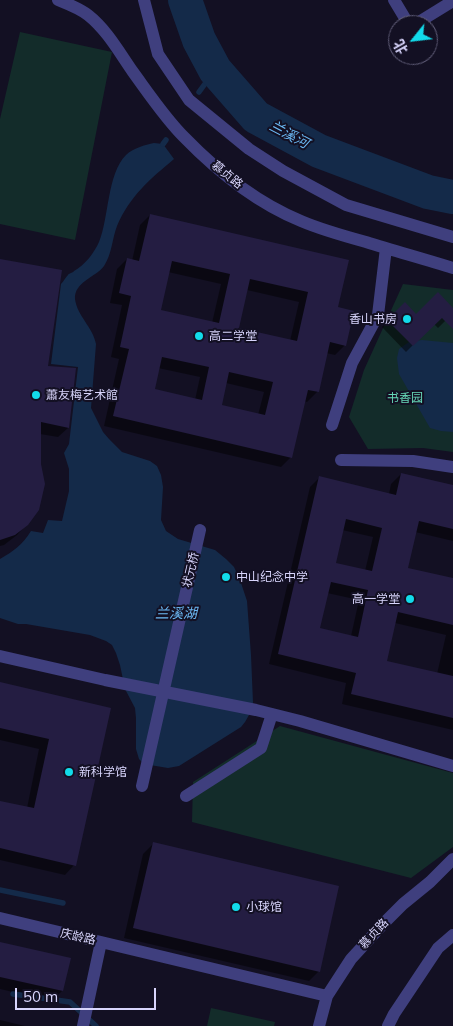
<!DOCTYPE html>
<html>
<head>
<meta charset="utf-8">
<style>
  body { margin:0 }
  #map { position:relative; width:453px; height:1026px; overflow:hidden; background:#131023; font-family:Mulish,"Noto Sans SC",sans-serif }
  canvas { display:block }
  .north { position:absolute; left:388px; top:15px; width:50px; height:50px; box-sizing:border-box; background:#131023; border:1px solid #625f7a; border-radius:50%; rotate:241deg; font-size:14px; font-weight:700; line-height:20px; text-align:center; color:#d8d5fc }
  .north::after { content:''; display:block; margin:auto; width:18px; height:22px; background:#12dbea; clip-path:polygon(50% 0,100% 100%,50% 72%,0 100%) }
  .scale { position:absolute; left:15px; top:988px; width:141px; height:22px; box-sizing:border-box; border:2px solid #d8d5fc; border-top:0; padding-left:6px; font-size:15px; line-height:18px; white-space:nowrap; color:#d8d5fc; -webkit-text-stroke:4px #131023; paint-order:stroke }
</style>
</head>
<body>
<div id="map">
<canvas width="453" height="1026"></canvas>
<div class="north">北</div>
<div class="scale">50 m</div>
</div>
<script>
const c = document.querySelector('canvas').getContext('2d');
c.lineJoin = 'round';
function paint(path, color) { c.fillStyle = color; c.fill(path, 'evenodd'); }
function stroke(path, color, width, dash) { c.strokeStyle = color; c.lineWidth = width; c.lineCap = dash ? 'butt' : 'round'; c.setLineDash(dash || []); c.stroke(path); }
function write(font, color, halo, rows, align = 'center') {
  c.font = font + ' Mulish,"Noto Sans SC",sans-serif'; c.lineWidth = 4; c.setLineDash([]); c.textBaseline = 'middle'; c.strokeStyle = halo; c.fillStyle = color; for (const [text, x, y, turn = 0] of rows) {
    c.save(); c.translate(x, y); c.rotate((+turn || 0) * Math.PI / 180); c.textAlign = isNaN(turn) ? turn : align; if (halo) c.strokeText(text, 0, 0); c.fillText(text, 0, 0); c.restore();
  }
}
const green = new Path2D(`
  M20 32 112 52 75 240 0 224V119Z
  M403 284 453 290V452L423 448 368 449 349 417 364 370Z
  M280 726 453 773V847L411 878 192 822 193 782Z
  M211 1008 275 1022 274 1026H207Z`);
const water = new Path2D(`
  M154 143 163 144 174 159C149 180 130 196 117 226 112 239 112 254 104 266 96 277 74 282 75 299 77 316 93 327 96 344L91 408 103 432 109 439 122 452 150 461 157 466 161 475 163 487 161 520 166 531 178 539 215 550 226 559 234 567 240 580 247 601 251 655 253 703 249 715 245 722 241 727 179 766 168 768 144 764 139 759 136 749V718L135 708 125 689 120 665 116 653 112 645 106 641 90 635 26 624H18L0 618V559C14 551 22 545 31 531L43 533 48 520 62 521 69 491V469L64 453 69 444 78 367 51 364 61 284C64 281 65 278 68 275 68 274 74 272 74 271 85 265 94 253 99 242 109 218 107 174 126 155 133 148 145 145 154 143Z
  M422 340 453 343V432L441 431 430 428 399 374 397 358 399 349 409 342Z`);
const shadow = new Path2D(`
  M150 215 347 261 336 308 345 345 335 355 326 353 317 392 307 402 304 401 291 457 281 467 104 426 119 359 111 357 122 305 110 303 117 269 127 259 132 261 140 225ZM168 272 221 284 212 323 159 311ZM247 290 299 302 290 341 238 329ZM158 368 200 377 195 400 153 390ZM226 383 264 392 258 415 221 406Z
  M0 260 47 367 68 428 58 437 40 434 27 524 17 535 4 545 0 546Z
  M405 304 416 316 453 310V313L438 328 434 324 406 352 382 327Z
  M401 474 453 486V541L415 532 407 569 453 579V730L342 704 346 683 269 664 310 487 320 477 389 494 391 484ZM342 530 373 537 365 571 334 564ZM327 593 359 600 351 636 319 629ZM395 623 446 635 437 674 386 662Z
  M0 684 110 709 74 865 65 875 0 860V802L27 808 39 749 0 740Z
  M153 844 319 971 309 981 124 938 143 854Z
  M0 943 70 959 62 991 52 1001 0 989Z
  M0 1020 25 1026H0Z`);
const stream = new Path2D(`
  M199 92 215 70
  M163 144 166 140
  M0 890 63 903
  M13 994 70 1002 96 1026`);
const river = new Path2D(`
  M185 0 199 40 215 70 256 117 319 151 428 192 453 197`);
const building = new Path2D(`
  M150 214 349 260 338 307 354 311 346 346 330 342 319 392 308 390 292 458 113 416 129 349 120 347 131 296 119 293 127 258 139 261ZM172 261 230 274 219 323 161 310ZM250 279 308 292 297 341 239 328ZM162 357 209 367 202 400 155 389ZM229 372 273 382 265 415 222 405Z
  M0 259 62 270 48 366 76 368 69 428 41 422V464L45 484 39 510 28 525 15 535 0 540Z
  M438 292 453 308V329L442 318 413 346 387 320 405 302 416 314Z
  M401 473 453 485V529L419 521 408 568 453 578V625L398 612 387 661 453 676V718L351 694 356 673 278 654 319 476 396 495ZM346 519 382 528 372 571 336 563ZM331 582 368 590 358 637 320 628Z
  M0 682 111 708 76 866 0 848V801L34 808 49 739 0 728Z
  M153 842 339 886 320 972 133 928Z
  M0 942 71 958 63 991 0 977Z`);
const street = new Path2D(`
  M58 0C68 4 79 8 88 15 107 30 119 52 133 72 149 94 165 118 184 137 217 171 257 203 301 221 322 230 344 236 366 242 395 251 424 259 453 268
  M144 0 158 54 189 100 249 149 283 171 346 205 453 237
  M394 0 409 25
  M414 25 453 1
  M332 425 352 363 378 315 386 248
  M341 460 413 461 453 467
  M0 656 105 680 256 710 300 721 453 766
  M142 786 200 530
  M186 796 261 748 272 714
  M0 918 101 942 83 1026
  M101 942 327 996
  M319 1026 327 996 351 959 385 922 403 904 430 882 453 859
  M388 1026 394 1014 438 948 453 935`);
const markers = [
  [407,319,5,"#12dbea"],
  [199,336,5,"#12dbea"],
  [36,395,5,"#12dbea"],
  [226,577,5,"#12dbea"],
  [410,599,5,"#12dbea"],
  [69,772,5,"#12dbea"],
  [236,907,5,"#12dbea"]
];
const streetNames = [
  ["慕贞路",227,175,39],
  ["状元桥",191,570,-77],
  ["慕贞路",374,934,-47],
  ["庆龄路",78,937,13]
];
const poiNames = [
  ["香山书房",397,319,"right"],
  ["高二学堂",209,336],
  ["蕭友梅艺术館",46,395],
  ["中山纪念中学",236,577],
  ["高一学堂",400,599,"right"],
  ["新科学馆",79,772],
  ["小球馆",246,907]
];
const parkNames = [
  ["书香园",405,398]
];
const waterNames = [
  ["兰溪河",289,135,28],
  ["兰溪湖",176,614]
];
paint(green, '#132c2a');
paint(water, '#142a49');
paint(shadow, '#0007');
stroke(stream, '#142a49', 5.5);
stroke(river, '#142a49', 34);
paint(building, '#241d42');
stroke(street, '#3f3f7e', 12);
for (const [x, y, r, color] of markers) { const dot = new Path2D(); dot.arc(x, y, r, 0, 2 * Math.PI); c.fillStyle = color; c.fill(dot); stroke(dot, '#131023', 2); }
write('12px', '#d8d5fc', '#131023', streetNames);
write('12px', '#d8d5fc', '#131023', poiNames, 'left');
write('12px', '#66d6b7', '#131023', parkNames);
write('italic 14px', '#6bb8f3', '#131023', waterNames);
</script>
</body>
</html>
